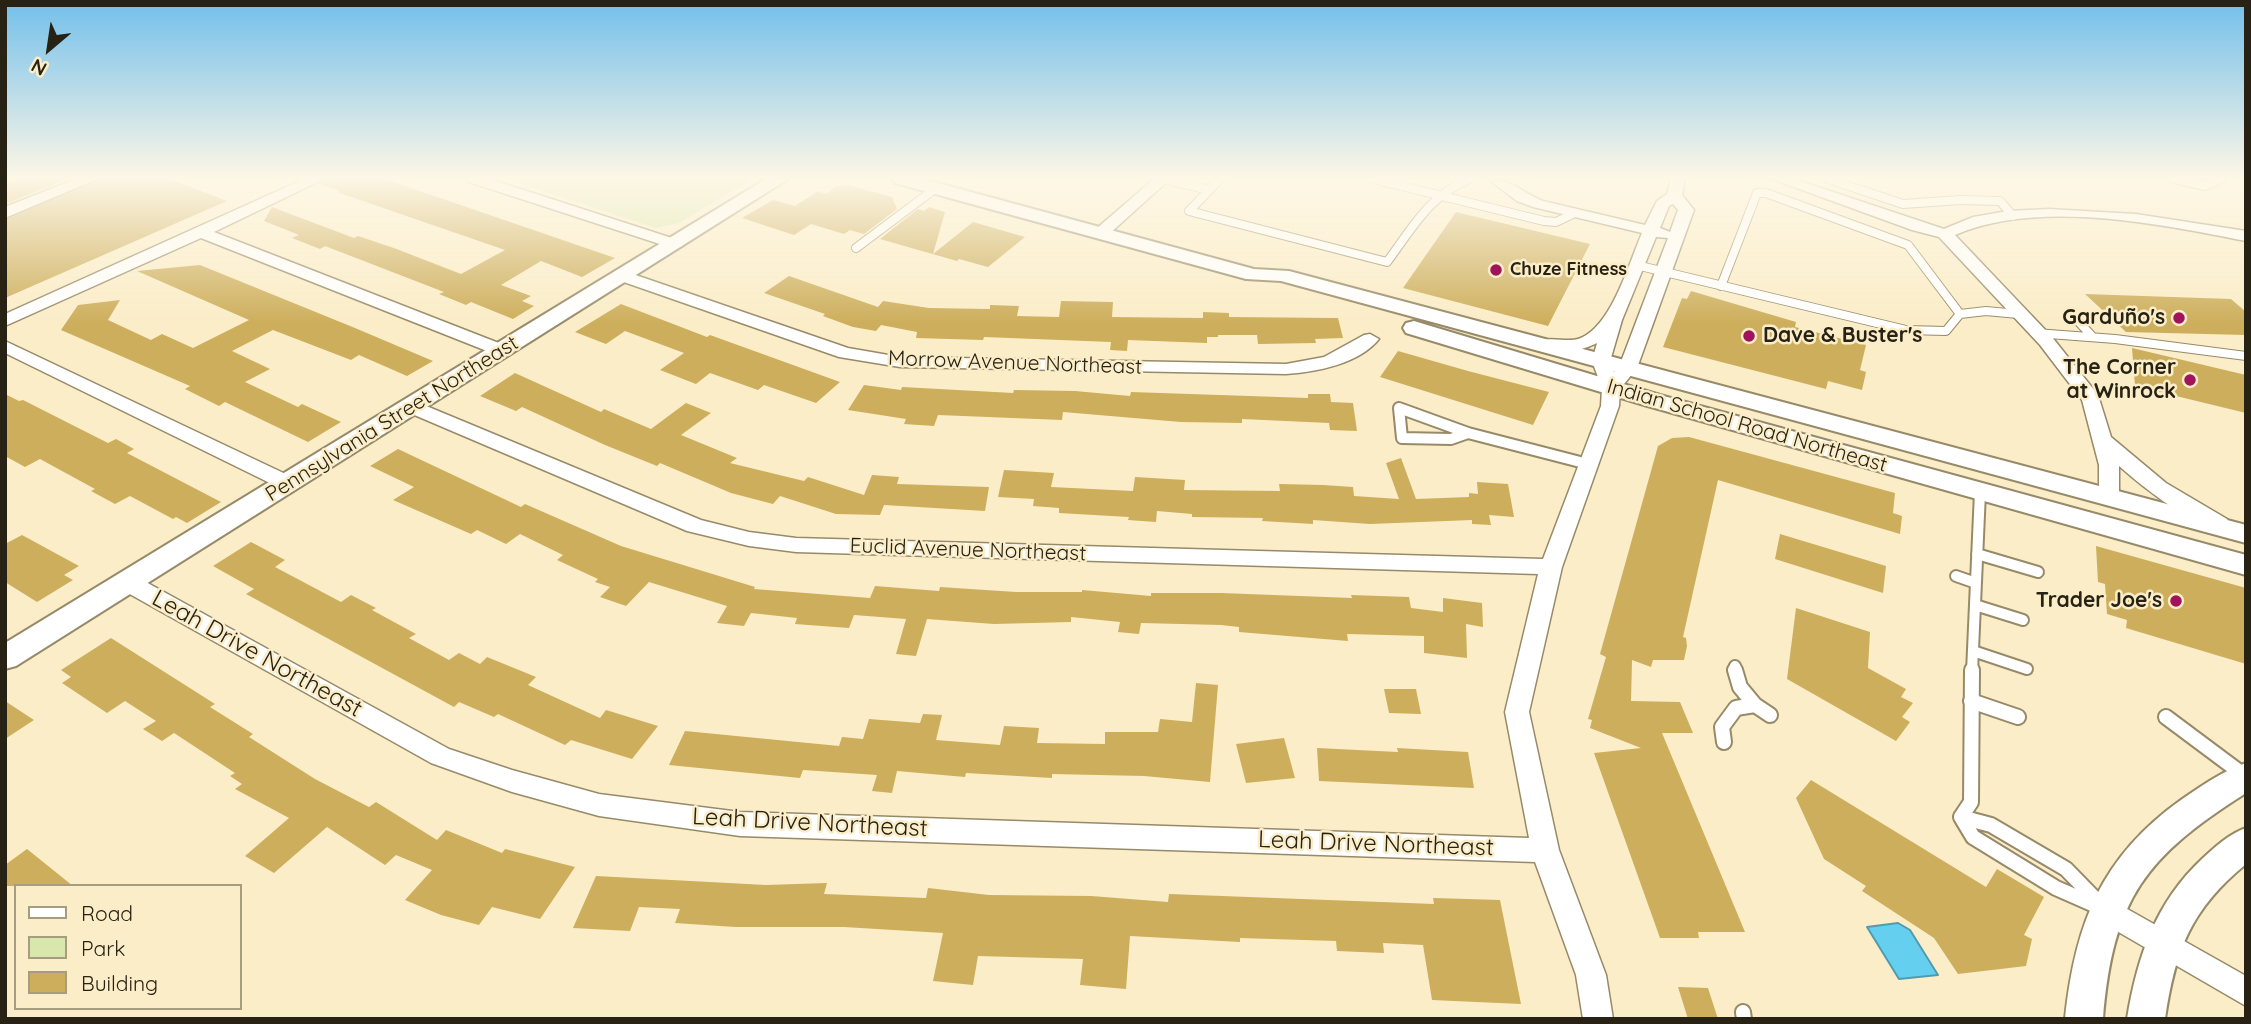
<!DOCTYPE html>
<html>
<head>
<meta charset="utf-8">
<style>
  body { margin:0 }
  #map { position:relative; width:2251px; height:1024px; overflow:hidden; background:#fbedc8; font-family:Quicksand,sans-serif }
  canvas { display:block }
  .frame { position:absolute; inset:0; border:7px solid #272214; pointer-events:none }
  .legend { position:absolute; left:14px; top:884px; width:228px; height:126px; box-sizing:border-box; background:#fbedc8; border:2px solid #a69c80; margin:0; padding:9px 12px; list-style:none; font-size:21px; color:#272214 }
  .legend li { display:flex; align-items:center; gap:14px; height:35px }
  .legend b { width:35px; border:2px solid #a69c80 }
  .north { position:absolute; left:14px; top:14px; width:70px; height:70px; -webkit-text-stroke:5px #fbedc8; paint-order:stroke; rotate:209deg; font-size:19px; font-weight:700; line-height:28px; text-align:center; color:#272214 }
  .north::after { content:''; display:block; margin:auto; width:24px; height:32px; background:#272214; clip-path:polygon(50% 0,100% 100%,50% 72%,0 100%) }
</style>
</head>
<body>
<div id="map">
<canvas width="2251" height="1024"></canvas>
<div class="frame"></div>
<ul class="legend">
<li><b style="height:9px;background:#fff"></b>Road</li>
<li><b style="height:19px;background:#d9e7ac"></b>Park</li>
<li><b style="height:19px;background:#cdae5c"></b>Building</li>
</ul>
<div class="north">N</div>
</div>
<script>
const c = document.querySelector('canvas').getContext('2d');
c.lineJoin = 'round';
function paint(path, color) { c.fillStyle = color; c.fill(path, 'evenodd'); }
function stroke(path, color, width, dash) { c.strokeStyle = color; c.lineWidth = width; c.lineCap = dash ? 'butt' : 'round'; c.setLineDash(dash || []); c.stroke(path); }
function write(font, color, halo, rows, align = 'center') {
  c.font = font + ' Quicksand,sans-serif'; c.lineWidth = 5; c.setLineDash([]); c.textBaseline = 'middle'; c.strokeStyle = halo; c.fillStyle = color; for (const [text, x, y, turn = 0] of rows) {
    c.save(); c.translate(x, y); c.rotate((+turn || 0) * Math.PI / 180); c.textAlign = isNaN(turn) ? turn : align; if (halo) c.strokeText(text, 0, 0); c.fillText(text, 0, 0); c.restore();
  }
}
const green = new Path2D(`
  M505 179H752L679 223 656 228Z`);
const water = new Path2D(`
  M1898 923 1910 930 1938 975 1899 979 1867 927Z`);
const building = new Path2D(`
  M16 179H68L5 204V183Z
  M99 179H170L227 201 5 298V220Z
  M326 179H385L615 258 582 277 541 261 501 285 531 296 522 301 534 306 513 319 471 302 466 305 439 294 444 292 325 246 320 249 292 238 299 235 264 221 272 207 354 238 358 236 394 248 461 274 505 250 337 192 340 191 320 184Z
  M848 185 892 197 897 209 864 234 850 230 844 234 811 224 794 235 742 218 773 200 795 206 818 191 826 194 837 186Z
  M929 207 945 212 933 254 973 222 1025 237 988 267 959 259 957 261 880 239 918 209 924 211Z
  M1456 212 1590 244 1548 326 1403 288Z
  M200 265 355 328 433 361 407 376 359 355 351 360 273 330 232 351 270 369 245 382 298 407 302 404 341 422 308 442 225 402 219 406 185 389 190 386 61 330 78 305 120 300 108 320 151 340 162 334 193 348 249 320 137 271Z
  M789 276 878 307 883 301 929 308 990 309V305L1019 306 1017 316 1059 317 1061 301 1113 302 1112 317 1203 318V312L1229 313V317L1338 318 1343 338 1315 339 1316 343 1258 344 1257 335H1218V337H1207V343L1128 340 1127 351 1110 350 1111 342 984 337 983 340 916 338 917 332 881 325 876 331 853 327 823 316 825 314 764 293Z
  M1691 291 1796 322 1795 327 1866 345 1860 370 1866 372 1862 390 1828 381 1826 389 1663 347 1682 298 1687 299Z
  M2085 294 2231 299 2246 312V335L2126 332Z
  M621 304 707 337 710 335 840 382 816 403 764 385 758 390 710 373 696 384 660 370 684 353 625 331 606 344 575 332Z
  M2132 348 2246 375V413L2135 386Z
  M1398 351 1468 371 1549 392 1533 425 1380 377Z
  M515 373 601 412 604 409 651 429 686 403 711 413 681 435 737 458 730 463 804 481 808 477 864 495 872 475 899 477 897 484 989 487 985 511 884 505 880 515 836 514 780 496 773 504 731 493 660 463 657 466 605 445 522 407 516 411 480 396Z
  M864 385 901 390 902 387 1013 393 1014 390 1075 391 1130 396 1131 392 1308 398V394H1330L1331 402 1353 403 1357 431 1330 430 1329 423 1242 419V423L1181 422 1063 412 1062 420 938 415 934 426 904 424 906 419 848 410Z
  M5 394 19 401 23 400 108 443 116 439 134 449 127 453 221 502 187 523 176 517 173 519 130 496 115 504 91 491 95 489 40 459 25 467 5 456Z
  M1689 437 1895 493 1893 513 1902 516 1900 534 1718 480 1683 637 1686 638 1687 646 1684 660H1653L1651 667 1632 660 1631 701 1680 702 1693 733H1662L1745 932H1698L1699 938H1660L1594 753 1641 748 1590 728 1592 720 1588 719 1606 657 1600 654 1658 446 1672 438Z
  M398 449 521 507 525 504 621 546 755 587 754 589 870 598 875 586 939 591 940 587 1016 592H1082V590L1151 596V593H1221L1352 598 1351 595 1409 597 1411 608 1443 612V598L1482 603 1483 627 1466 624 1467 658 1424 653V636L1347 634 1348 641 1239 632V627L1221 625 1141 623 1139 634 1118 632 1120 622 1071 617V622L994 624 927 619 916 656 896 654 906 619 854 615 849 628 795 624 797 618 751 613 744 626 717 623 727 606 649 582 626 606 600 597 610 587 595 582 598 579 557 560 563 555 520 534 506 544 477 530 471 534 393 500 414 487 370 466Z
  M1401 458 1416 499 1469 497V493L1478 494 1477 482 1508 484 1514 517 1489 515 1491 525 1472 524V520L1370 524 1313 520V524L1262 521 1263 518 1192 517V514L1157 511 1156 522 1128 520 1129 517 1059 513V508L1033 506 1034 499 998 497 1004 470 1054 473 1051 487 1133 491 1135 477 1185 480 1184 490 1280 491 1279 484 1323 485 1353 487 1354 496 1399 499 1386 463Z
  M1780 534 1886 566 1883 593 1775 559Z
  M22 535 79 566 64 575 73 580 37 602 5 582V544Z
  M251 542 285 560 275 567 341 602 351 595 376 608 372 610 416 634 409 638 449 660 459 653 480 664 487 657 536 677 528 685 600 718 606 710 658 726 632 759 571 740 565 745 498 714 494 717 459 702 454 707 246 594 254 589 213 566Z
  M2096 546 2246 588V664L2126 628 2127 620 2107 614 2105 584 2098 582Z
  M1796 608 1870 632 1868 668 1906 689 1901 697 1913 703 1902 717 1910 722 1896 741 1787 679Z
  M111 638 215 704 210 707 253 734 249 737 315 779 369 807 376 802 437 840 446 830 502 853 505 849 575 867 540 919 492 907 479 925 441 915 405 900 432 870 396 855 385 865 327 827 274 873 245 856 289 818 235 789 242 784 230 776 235 773 174 733 162 741 143 729 156 721 125 701 107 713 62 683 71 677 61 670Z
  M1196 683 1218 685 1210 782 1144 776 1052 774V778L966 773 965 777 897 771 892 793 872 791 877 775 803 770 800 778 669 765 685 731 839 746 842 737 863 739 869 719 920 723 923 714 942 715 936 740 1000 745 1004 726 1039 728 1037 743 1105 744V732H1158L1160 719 1192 722Z
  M1384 689H1416L1421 714 1389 713Z
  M5 701 34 720 5 739Z
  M1284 738 1295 778 1246 783 1236 744Z
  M1317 748 1398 752 1397 748 1468 752 1474 788 1319 781Z
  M1811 780 1986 887 1997 869 2044 897 2024 935 2032 939 2026 966 1958 974 1934 938 1862 891 1866 886 1824 859 1796 798Z
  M27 849 73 886H5V865Z
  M596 876 766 885 827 883 824 894 926 898 928 888 989 895 1091 896 1168 902 1169 894 1434 904 1433 898 1500 900 1521 1004 1432 1000 1423 945 1383 943 1384 953 1337 951 1336 941 1240 938V942L1130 936 1126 989 1080 985 1083 959 978 956 973 985 933 981 943 933 844 927H735L675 923 680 909 639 907 630 931 573 928Z
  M1678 987 1708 988 1718 1019H1688Z`);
const serviceFar2 = new Path2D(`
  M1163 179 1209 190
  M1220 179 1189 211 1387 262C1411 230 1431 193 1470 179
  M1373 179 1544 221 1556 222 1575 213
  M1828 179 1903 204 1960 200 2000 201 2013 216
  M2174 179 2205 186 2222 179
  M856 248 936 188
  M1636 265 1906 330 1946 331 1960 314
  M1721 286 1757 193H1766L1908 245 1960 314
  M1960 314 1986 311 2018 314
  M2076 319 2091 335
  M2036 333 2115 339 2246 356`);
const serviceFar1 = new Path2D(`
  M1399 408 1468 433 1451 439 1402 438Z
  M1468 433 1588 464
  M1977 554 2038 572
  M1956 576 1976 583
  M1975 605 2023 620
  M1973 651 2027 669
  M1735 672V666
  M1972 672 1980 492`);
const service = new Path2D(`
  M1735 670 1740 687 1755 705
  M1971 701 2018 717
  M2166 717 2245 776
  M1724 742 1722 727 1736 708 1755 705 1770 715
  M1961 817 1991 825 2066 869 2106 910 2056 888 1973 837Z
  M1961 817 1971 802 1972 670
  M1743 1012 1744 1019`);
const minor = new Path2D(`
  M76 179H97L5 218V207Z
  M304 179H324L214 232 509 347 512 351 509 355H497L201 238 5 326V314Z
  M467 179H490L681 241 683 244 681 247H669L469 182Z
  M1154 179H1170L1108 235H1096L1094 232 1096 229Z
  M1488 179C1513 179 1520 192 1543 201L1645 225 1657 201 1667 194 1671 179H1685L1682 195 1694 210 1637 368 1620 389 1619 406 1562 567 1529 712 1559 850 1606 975 1613 1019H1583L1576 975 1535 862 740 836 599 816 512 792 431 763 119 588 116 582 119 576 127 574 135 576 449 749 512 770 599 794 740 812 1529 838 1505 712 1538 574 796 552 749 546 687 531 405 411 402 407 405 403H419L701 520 749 532 796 538 1543 559 1601 406 1602 388 1592 361 1597 343C1582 351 1549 358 1536 345 1545 334 1565 343 1578 339 1611 329 1629 263 1642 233L1533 207 1517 201ZM1673 204 1678 210 1670 232 1660 228 1669 206ZM1656 237 1668 238 1619 367 1614 372 1610 361 1622 320Z
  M1772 179H1794L1944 229 1973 217 2008 211 2049 209 2136 214 2246 231V241C2158 224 2039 199 1955 235L2052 337 2098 395 2111 437 2166 483 2227 519 2230 524 2227 529C2203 536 2138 483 2119 466V497L2116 502H2102L2099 497V465L2082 400 2040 345 1939 237 1912 230Z
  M624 271 848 348 900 357 1286 364 1324 357 1364 335 1370 334 1379 339C1359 364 1316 372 1286 374L900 367 839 357 618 280 616 276Z
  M5 341 294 478 297 483 294 488H280L5 353Z
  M2106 897 2246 976V1006L2096 919 2092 910 2096 901Z`);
const tertiary = new Path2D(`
  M766 179H788L16 666 5 669V643Z
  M892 179H923L1254 269 1289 271 2246 525V543L1281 281 1246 279 895 183Z
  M1414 321 1660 395 2246 555V575L1644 405 1406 333 1403 328 1406 323Z
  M2246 763V793C2145 857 2113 899 2103 1019H2065C2075 924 2101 857 2181 800 2201 786 2223 771 2246 763Z
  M2246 828V864C2191 909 2175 950 2165 1019H2127C2137 958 2155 903 2202 859 2215 847 2229 834 2246 828Z`);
const markers = [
  [1496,270,7,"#a1145d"],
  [2179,318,7,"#a1145d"],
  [1749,336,7,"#a1145d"],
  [2190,380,7,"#a1145d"],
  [2176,601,7,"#a1145d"]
];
const farPoinames = [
  ["Chuze Fitness",1510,270]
];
const poiNames = [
  ["Garduño's",2165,318],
  ["Dave & Buster's",1763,336,"left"],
  ["The Corner",2176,368],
  ["at Winrock",2176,392],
  ["Trader Joe's",2162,601]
];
const streetNames = [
  ["Morrow Avenue Northeast",1015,363,2],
  ["Pennsylvania Street Northeast",392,419,-32],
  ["Indian School Road Northeast",1747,426,16],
  ["Euclid Avenue Northeast",968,550,2]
];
const nearStreetnames = [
  ["Leah Drive Northeast",257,654,29],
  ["Leah Drive Northeast",810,823,3],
  ["Leah Drive Northeast",1376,844,2]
];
paint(green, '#d9e7ac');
paint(water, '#65cff0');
stroke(water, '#529bae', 2);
paint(building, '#cdae5c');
stroke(serviceFar2, '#978a68', 10);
stroke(serviceFar1, '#978a68', 14);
stroke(service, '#978a68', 18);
stroke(minor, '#978a68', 3);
stroke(tertiary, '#978a68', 4);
stroke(serviceFar2, '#fff', 8);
stroke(serviceFar1, '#fff', 10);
stroke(service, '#fff', 14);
paint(minor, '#fff');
paint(tertiary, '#fff');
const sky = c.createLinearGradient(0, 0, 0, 323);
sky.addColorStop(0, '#73bfeb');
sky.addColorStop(0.55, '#fdf7e6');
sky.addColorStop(1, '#fdf7e600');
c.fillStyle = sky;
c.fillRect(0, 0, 2251, 323);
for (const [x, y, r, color] of markers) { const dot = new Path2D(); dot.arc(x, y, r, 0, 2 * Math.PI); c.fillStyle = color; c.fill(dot); stroke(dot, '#fbedc8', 2.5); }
write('bold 18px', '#272214', '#fbedc8', farPoinames, 'left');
write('bold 21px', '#272214', '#fbedc8', poiNames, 'right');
write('21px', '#272214', '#fbedc8', streetNames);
write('24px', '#272214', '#fbedc8', nearStreetnames);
</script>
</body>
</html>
